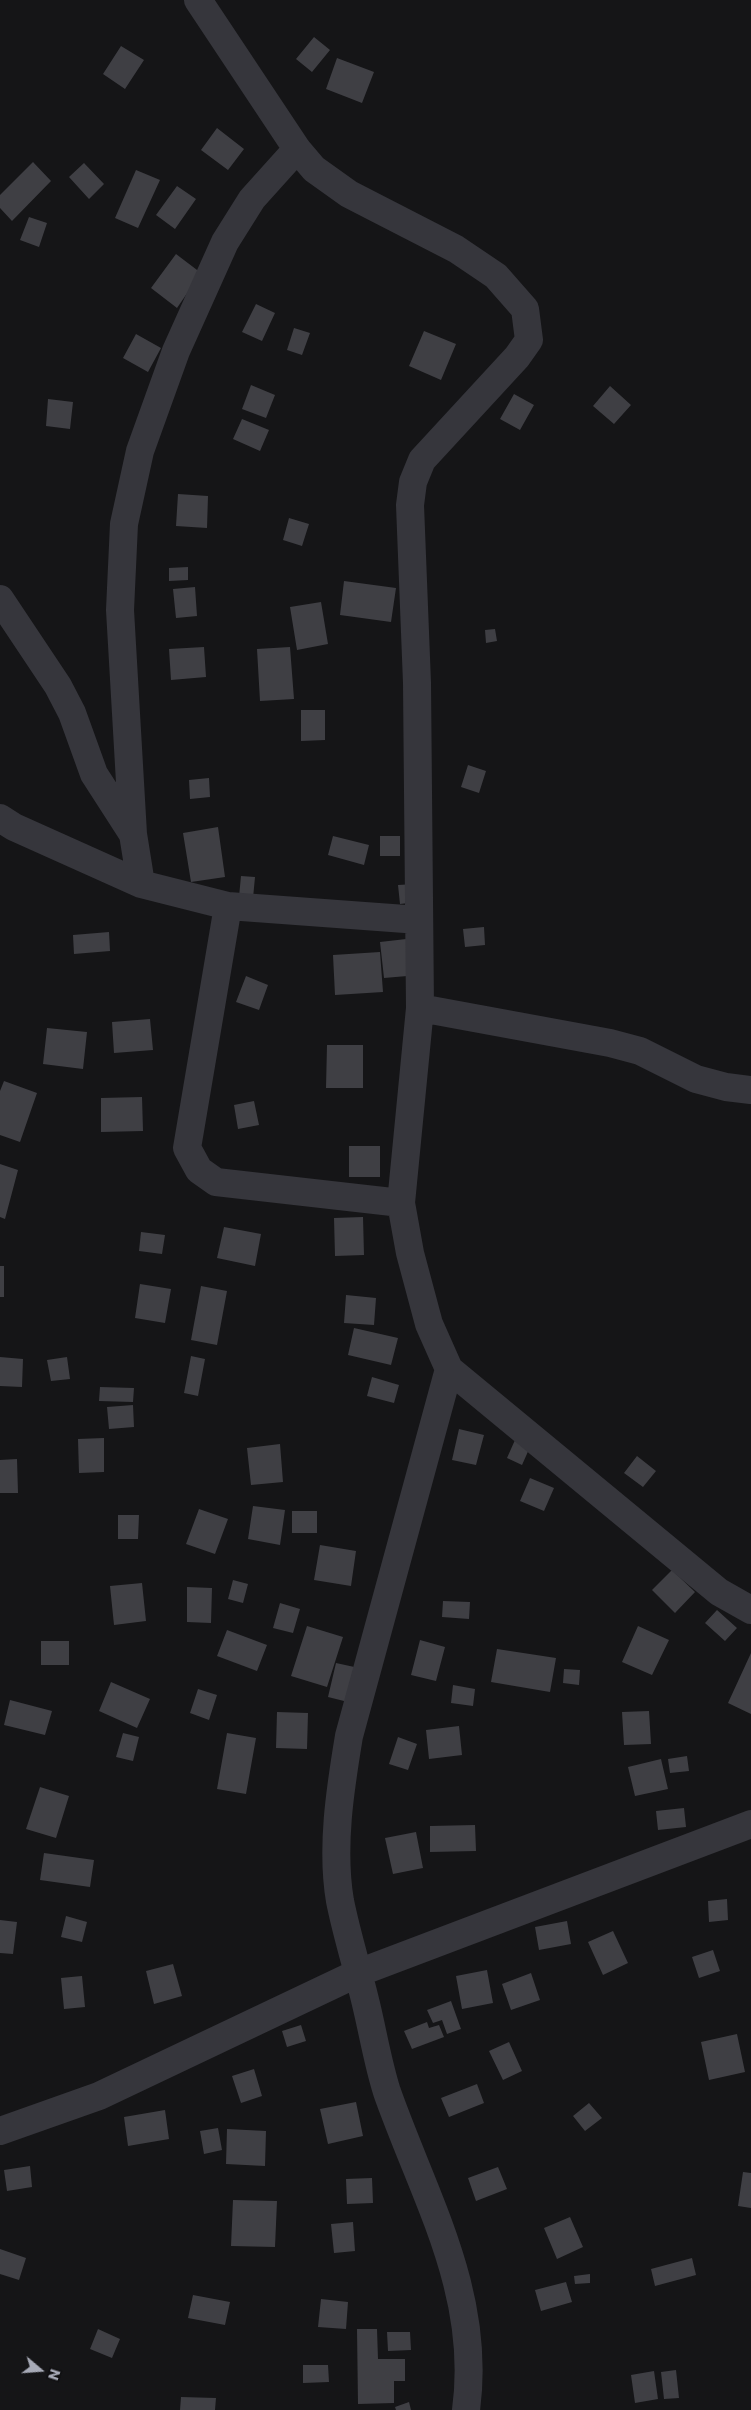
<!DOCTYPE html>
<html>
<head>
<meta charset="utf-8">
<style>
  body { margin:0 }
  #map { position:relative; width:751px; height:2410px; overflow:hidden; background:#151517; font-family:Poppins,sans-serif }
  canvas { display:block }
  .north { position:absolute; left:15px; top:2345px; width:50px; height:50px; -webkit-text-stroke:4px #101012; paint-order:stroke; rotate:108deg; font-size:14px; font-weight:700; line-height:20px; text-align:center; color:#a7aab7 }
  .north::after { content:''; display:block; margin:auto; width:18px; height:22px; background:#a7aab7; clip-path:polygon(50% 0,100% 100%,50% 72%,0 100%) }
</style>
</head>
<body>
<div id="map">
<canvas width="751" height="2410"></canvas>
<div class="north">N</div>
</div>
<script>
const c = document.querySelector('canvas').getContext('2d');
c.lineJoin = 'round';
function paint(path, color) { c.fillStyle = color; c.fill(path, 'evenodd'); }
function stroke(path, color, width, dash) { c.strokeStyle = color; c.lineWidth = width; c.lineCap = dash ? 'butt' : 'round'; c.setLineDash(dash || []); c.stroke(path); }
const building = new Path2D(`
  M314 37 330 50 312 72 296 59Z
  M121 46 144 60 125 89 103 74Z
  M337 58 374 72 362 103 326 89Z
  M217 128 244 149 228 170 201 150Z
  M33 162 51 181 12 221 0 208V195Z
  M84 163 104 184 89 199 69 177Z
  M136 170 160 180 138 228 115 218Z
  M177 186 196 199 175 229 156 215Z
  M29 217 47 223 39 247 20 240Z
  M176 254 201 273 177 308 151 288Z
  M256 304 275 313 262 341 242 332Z
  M294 328 310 333 302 355 287 350Z
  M424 331 456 344 441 380 409 366Z
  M136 334 161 348 148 372 123 358Z
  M251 385 275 395 266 418 242 409Z
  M610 386 631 405 614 424 593 406Z
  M514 394 534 405 520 430 500 419Z
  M48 399 73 402 70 429 46 426Z
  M242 419 269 430 260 451 233 439Z
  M178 494 208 496 207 528 176 526Z
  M289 518 309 524 302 546 283 540Z
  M188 567V580L169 581V568Z
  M344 581 396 588 391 622 340 615Z
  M195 587 197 616 176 618 173 589Z
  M321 602 328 644 297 650 290 607Z
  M495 629 497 641 486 643 485 630Z
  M204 647 206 677 171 680 169 649Z
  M290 647 294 699 260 701 257 649Z
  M301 710H325V740L301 741Z
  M468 765 486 771 479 793 461 787Z
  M209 778 210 797 190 799 189 780Z
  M218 827 225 877 191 882 183 833Z
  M333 836 369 845 364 865 328 855Z
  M380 836H400V856H380Z
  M241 876 255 877 253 898 239 897Z
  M415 884 417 902 400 904 398 885Z
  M484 927 485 945 465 947 463 929Z
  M109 932 110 951 74 954 73 935Z
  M415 938 419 975 384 978 380 942Z
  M380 952 383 992 335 995 333 955Z
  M246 976 268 985 259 1010 236 1002Z
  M150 1019 153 1050 114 1053 112 1022Z
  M47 1028 87 1032 83 1069 43 1064Z
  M327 1045H363V1088H326Z
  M4 1081 37 1093 20 1142 0 1135V1091Z
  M142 1097 143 1131 101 1132V1098Z
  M254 1101 259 1125 238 1129 234 1105Z
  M349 1146H380V1177H349Z
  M0 1164 18 1170 5 1219 0 1217Z
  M363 1217 364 1255 335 1256 334 1218Z
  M224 1227 261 1234 255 1266 217 1258Z
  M141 1232 165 1235 162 1254 139 1251Z
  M0 1266H4V1297H0Z
  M140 1284 171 1289 165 1323 135 1318Z
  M201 1286 227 1291 217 1345 191 1340Z
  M346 1295 376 1298 374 1325 344 1323Z
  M354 1328 398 1338 391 1365 348 1355Z
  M191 1356 205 1359 198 1396 184 1393Z
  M0 1357 23 1359 22 1387 0 1386Z
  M67 1357 70 1379 51 1381 47 1360Z
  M372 1377 399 1385 394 1403 367 1396Z
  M100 1387 134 1388 133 1402 99 1401Z
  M133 1405 134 1427 109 1429 107 1407Z
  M459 1429 484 1435 476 1465 452 1460Z
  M104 1438V1472L79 1473 78 1439Z
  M515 1440 530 1447 522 1465 507 1458Z
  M280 1444 283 1482 251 1485 247 1448Z
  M637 1456 656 1471 643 1487 624 1473Z
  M17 1459 18 1493H0V1460Z
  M530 1478 554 1488 544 1511 520 1501Z
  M253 1506 285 1510 280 1545 248 1539Z
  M199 1509 228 1519 215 1554 186 1544Z
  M292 1511H317V1533H292Z
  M118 1515H139L138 1539H118Z
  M320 1545 356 1551 351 1586 314 1580Z
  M672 1570 695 1592 675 1613 652 1590Z
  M233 1580 248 1584 243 1603 228 1599Z
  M142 1583 146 1621 114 1625 110 1586Z
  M187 1587 212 1588 211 1623 187 1622Z
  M443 1601 470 1602 469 1619 442 1617Z
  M280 1603 300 1609 293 1633 273 1628Z
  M717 1610 737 1628 725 1641 705 1623Z
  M307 1626 343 1637 327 1687 291 1676Z
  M638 1626 669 1640 652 1675 622 1662Z
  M227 1630 267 1645 257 1671 217 1656Z
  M420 1640 445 1647 436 1681 411 1675Z
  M41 1641H69V1665H41Z
  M497 1649 556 1658 550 1692 491 1682Z
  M751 1653V1714L728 1703Z
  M336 1663 359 1668 352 1703 328 1697Z
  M564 1669 580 1670 579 1685 563 1683Z
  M111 1682 150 1699 137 1728 99 1711Z
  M453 1685 475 1689 473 1706 451 1703Z
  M198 1689 217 1695 209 1720 190 1713Z
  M10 1700 52 1711 45 1735 4 1725Z
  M649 1711 651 1744 624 1745 622 1712Z
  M277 1712 308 1713 307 1749 276 1748Z
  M459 1726 462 1755 429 1759 426 1730Z
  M123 1733 139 1737 133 1761 116 1757Z
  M227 1733 256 1738 246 1794 217 1789Z
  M398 1737 417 1744 408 1770 389 1764Z
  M687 1756 689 1771 670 1773 668 1759Z
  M661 1759 668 1789 635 1796 628 1767Z
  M40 1787 69 1796 56 1838 26 1829Z
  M684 1808 686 1827 658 1830 656 1811Z
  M475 1825 476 1851 430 1852V1826Z
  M416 1832 423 1868 393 1874 385 1838Z
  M44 1853 94 1860 90 1887 40 1880Z
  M727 1899 728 1920 709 1922 708 1901Z
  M66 1916 87 1922 82 1942 61 1937Z
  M0 1920 17 1922 13 1954 0 1953Z
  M567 1921 571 1944 539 1950 535 1927Z
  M613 1931 628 1963 603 1975 588 1942Z
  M713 1950 720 1971 699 1978 692 1957Z
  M173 1964 182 1996 154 2004 146 1971Z
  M487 1970 493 2003 462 2009 456 1976Z
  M531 1973 540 2000 511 2010 502 1984Z
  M82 1976 85 2007 64 2009 61 1978Z
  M451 2001 461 2029 447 2034 442 2020 433 2023 427 2010Z
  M427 2022 429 2028 439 2025 444 2037 412 2049 404 2031Z
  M301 2025 306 2041 287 2047 282 2031Z
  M737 2034 745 2072 709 2080 701 2042Z
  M509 2042 522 2071 503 2080 489 2051Z
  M254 2069 262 2096 241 2103 232 2076Z
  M477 2084 484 2103 449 2117 441 2098Z
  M356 2102 363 2136 328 2144 320 2109Z
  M589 2103 602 2118 585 2131 573 2116Z
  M165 2110 169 2139 128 2146 124 2117Z
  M218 2128 222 2150 204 2154 200 2131Z
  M227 2129 266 2131 265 2166 226 2164Z
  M30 2166 32 2187 7 2191 4 2170Z
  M498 2167 507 2189 476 2201 468 2178Z
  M743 2172 751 2173V2208L738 2206Z
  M372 2178 373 2203 347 2204 346 2179Z
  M233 2200 277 2201 275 2247 231 2246Z
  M570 2217 583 2247 557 2259 544 2228Z
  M353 2222 355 2251 334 2253 331 2224Z
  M0 2249 26 2258 19 2280 0 2274Z
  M692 2258 696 2275 655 2286 651 2269Z
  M590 2274V2283L575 2284 574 2276Z
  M566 2282 572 2302 541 2311 535 2290Z
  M193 2295 230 2302 225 2325 188 2318Z
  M321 2299 348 2302 346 2329 318 2327Z
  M98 2329 120 2339 112 2358 90 2349Z
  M357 2329H377L378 2359H405V2381H394V2403L358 2404Z
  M387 2332H410L411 2350 388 2351Z
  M303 2365H328L329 2382 303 2383Z
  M676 2370 679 2398 664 2399 661 2372Z
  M654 2371 658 2399 635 2403 631 2375Z
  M181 2397 216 2398 215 2410H180Z
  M409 2402 411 2410H396L395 2407Z`);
const street = new Path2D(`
  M198 0 297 149 314 169 349 194 456 249 496 276 525 309 529 340 517 357 422 460 413 482 410 505 417 683 420 1008 401 1203 410 1253 429 1324 449 1369 719 1592 751 1610
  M0 599 58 686 72 713 94 774 132 833
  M0 818 14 827 141 884 228 906 419 920
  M141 884 133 834 120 610 124 524 140 451 176 351 225 242 252 199 297 149
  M228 906 187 1148 199 1170 216 1182 401 1203
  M420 1008 610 1043 640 1051 696 1079 726 1087 751 1090
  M449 1369 349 1736C340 1790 331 1848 340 1901 347 1936 358 1970 366 2004 373 2033 378 2064 387 2092 424 2197 482 2293 466 2410
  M0 2131 99 2096 358 1973 751 1824`);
paint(building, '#3f3f44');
stroke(street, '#36363c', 28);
</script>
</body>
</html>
